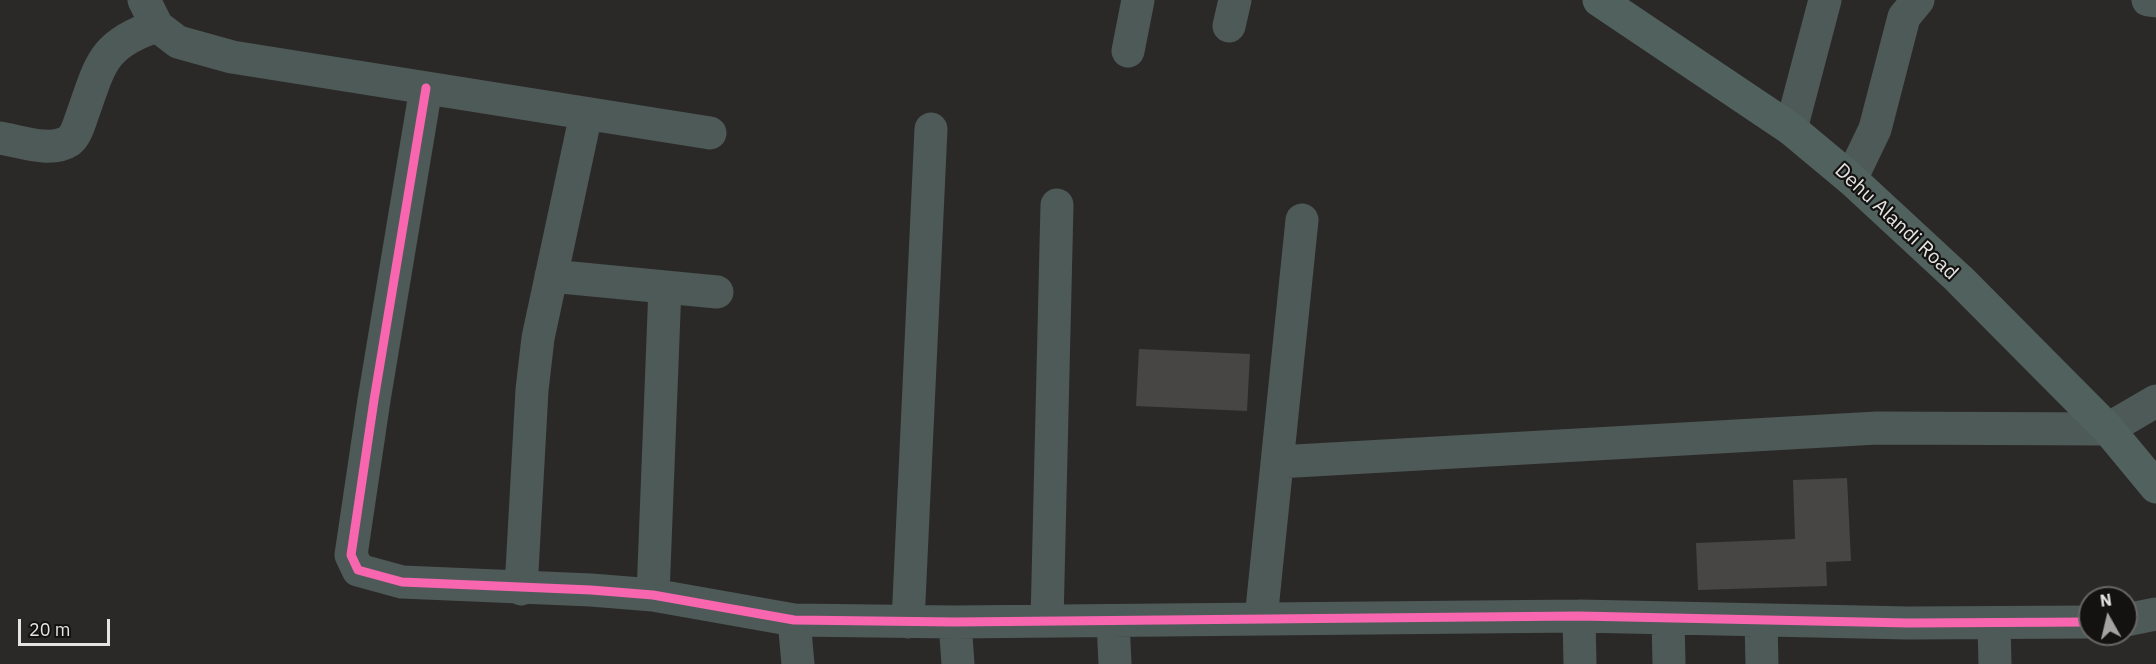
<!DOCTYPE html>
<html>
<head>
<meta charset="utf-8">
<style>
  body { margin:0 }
  #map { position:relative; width:2156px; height:664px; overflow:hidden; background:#2b2928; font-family:"IBM Plex Sans",sans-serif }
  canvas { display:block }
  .north { position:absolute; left:2078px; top:586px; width:60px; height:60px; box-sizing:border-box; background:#131211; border:2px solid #676665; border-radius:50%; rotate:352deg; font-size:16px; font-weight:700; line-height:24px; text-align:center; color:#e6e4e3 }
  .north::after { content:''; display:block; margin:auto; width:21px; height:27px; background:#a5a3a2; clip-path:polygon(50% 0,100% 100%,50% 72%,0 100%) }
  .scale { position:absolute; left:18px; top:619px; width:92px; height:27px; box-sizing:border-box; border:3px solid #e6e4e3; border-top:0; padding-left:8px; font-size:18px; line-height:21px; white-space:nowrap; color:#e6e4e3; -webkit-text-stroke:4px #131211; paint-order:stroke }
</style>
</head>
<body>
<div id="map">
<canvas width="2156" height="664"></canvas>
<div class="north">N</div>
<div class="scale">20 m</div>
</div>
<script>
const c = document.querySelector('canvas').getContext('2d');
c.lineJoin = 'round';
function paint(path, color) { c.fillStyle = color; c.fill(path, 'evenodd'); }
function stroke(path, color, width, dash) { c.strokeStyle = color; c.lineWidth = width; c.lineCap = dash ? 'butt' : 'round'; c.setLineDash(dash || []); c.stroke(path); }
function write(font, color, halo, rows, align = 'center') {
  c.font = font + ' "IBM Plex Sans",sans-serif'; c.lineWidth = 4.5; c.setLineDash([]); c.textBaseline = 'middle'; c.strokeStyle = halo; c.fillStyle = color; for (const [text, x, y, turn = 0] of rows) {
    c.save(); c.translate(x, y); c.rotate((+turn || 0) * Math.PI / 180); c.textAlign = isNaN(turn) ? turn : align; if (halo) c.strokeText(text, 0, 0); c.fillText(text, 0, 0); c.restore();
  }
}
const building = new Path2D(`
  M1139 349 1250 354 1247 411 1136 406Z
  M1847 478 1851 561 1826 562 1827 586 1698 590 1696 543 1795 539 1793 480Z`);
const minor = new Path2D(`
  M144 0 157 26 178 42 232 57 710 133
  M2148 0 2156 1
  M1229 26 1235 0
  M1128 51 1138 0
  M426 88 374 400 351 555 358 570 402 582 591 590 653 595 794 620 955 622 1579 616 1908 623 2090 622
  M1791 129 1825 0
  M0 138C19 141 51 153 69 141 76 136 79 124 82 116 100 66 101 44 157 26
  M1851 179 1875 129 1904 17 1918 0
  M551 276 717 292
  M1278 462 1877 428 2108 429 2156 401
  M521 589 532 390 538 338 586 114
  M653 595 665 287
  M1579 616 1580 664
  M1668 618 1669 664
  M1261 619 1302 220
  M794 620 798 664
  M2126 620 2156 614
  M1047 621 1057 205
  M1113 621 1115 664
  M1761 621 1762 664
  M908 622 931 129
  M955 622 958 664
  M1994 623 1995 664`);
const major = new Path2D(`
  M1599 0 1791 129 1851 179 1959 279 2108 429 2156 487`);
const cycleway = new Path2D(`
  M426 88 374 400 351 555 358 570 402 582 591 590 653 595 794 620 955 622 1579 616 1908 623 2090 622`);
const streetNames = [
  ["Dehu Alandi Road",1896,222,43]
];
paint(building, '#474645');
stroke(minor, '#4e5a57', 33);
stroke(major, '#50615e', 33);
stroke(cycleway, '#f766af', 9);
write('20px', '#e6e4e3', '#131211', streetNames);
</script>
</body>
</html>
